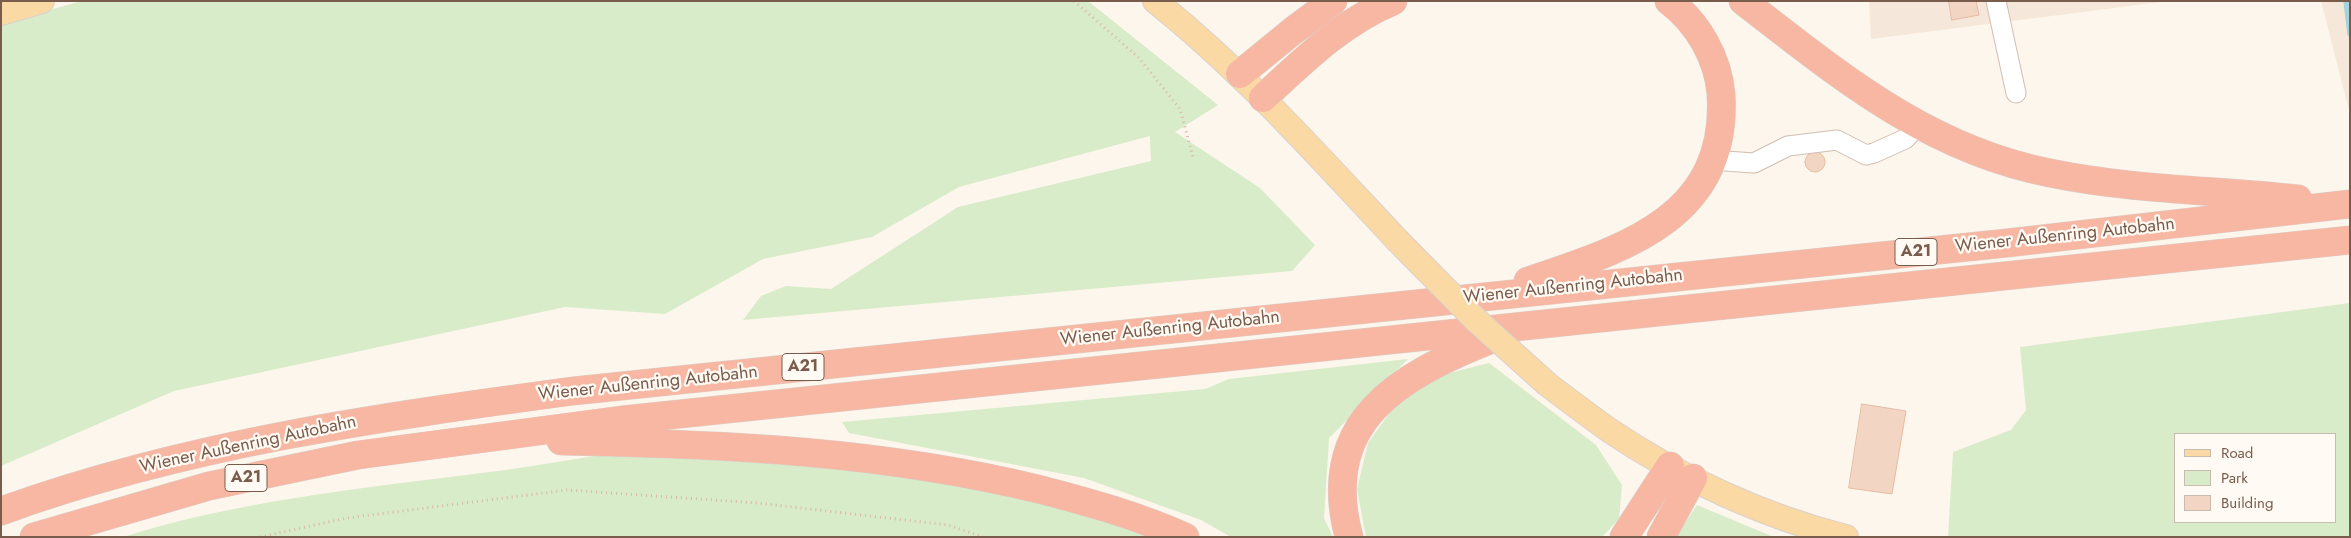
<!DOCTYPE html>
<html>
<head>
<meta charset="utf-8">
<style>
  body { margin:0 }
  #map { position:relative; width:2351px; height:538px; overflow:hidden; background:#fdf6ec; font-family:Jost,sans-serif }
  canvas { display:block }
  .frame { position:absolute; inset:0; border:2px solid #7a5c4d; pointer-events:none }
  .legend { position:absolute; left:2174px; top:433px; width:162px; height:90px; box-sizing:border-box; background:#fffaf3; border:1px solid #cabbb1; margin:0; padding:6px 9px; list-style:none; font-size:15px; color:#7a5c4d }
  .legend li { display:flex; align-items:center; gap:10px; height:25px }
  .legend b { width:25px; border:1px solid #cabbb1 }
</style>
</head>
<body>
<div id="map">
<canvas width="2351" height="538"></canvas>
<div class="frame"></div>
<ul class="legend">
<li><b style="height:6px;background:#fbd9a5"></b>Road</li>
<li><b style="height:14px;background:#d8ecc9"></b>Park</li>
<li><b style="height:14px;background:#f3d5c3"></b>Building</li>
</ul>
</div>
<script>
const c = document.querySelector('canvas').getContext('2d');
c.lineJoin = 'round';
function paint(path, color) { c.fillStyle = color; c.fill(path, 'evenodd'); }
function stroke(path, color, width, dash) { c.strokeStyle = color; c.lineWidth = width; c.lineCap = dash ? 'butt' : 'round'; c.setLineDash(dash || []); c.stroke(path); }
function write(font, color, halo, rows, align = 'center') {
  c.font = font + ' Jost,sans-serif'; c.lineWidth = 4.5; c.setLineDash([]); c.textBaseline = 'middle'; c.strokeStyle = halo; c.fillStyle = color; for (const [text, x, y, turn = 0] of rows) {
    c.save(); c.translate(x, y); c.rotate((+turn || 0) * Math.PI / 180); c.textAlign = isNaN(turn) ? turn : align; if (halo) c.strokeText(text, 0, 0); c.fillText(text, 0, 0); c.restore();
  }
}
const residential = new Path2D(`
  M1869 1H2169L1871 39Z
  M2321 1H2350V114Z`);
const green = new Path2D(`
  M82 1H1088L1218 105 1175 132 1260 188 1315 245 1292 271 743 320 761 296 786 286 831 289 958 207 1151 161 1150 136 959 187 872 237 763 259 665 314 565 307 174 391 1 466V23Z
  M2350 303V537H1948L1953 452 2011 430 2026 410 2020 347ZM2175 434H2335V522H2175Z
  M1408 359 1329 438 1324 518 1333 537H1231L1201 520 1084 478 849 433 842 422 1205 389 1229 379Z
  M1489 363 1596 445 1622 485 1619 519 1602 537H1366L1357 489 1368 443 1396 404 1441 375Z
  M606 454 797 465 867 467 985 486 1161 537H123C237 501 356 489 474 474 518 469 562 461 606 454Z
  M1697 505 1774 537H1675Z`);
const stream = new Path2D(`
  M2346 1 2350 34`);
const building = new Path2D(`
  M1949 1H1976L1979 15 1952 20Z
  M1805 162a10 10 0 1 1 20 0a10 10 0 1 1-20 0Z
  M1862 404 1906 411 1892 494 1849 488Z`);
const path = new Path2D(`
  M1074 1 1139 58 1180 109 1193 157
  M260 537 347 518 567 490 758 503 948 525 983 537`);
const minor = new Path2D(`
  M1996 1 2016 93
  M1711 160 1754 163 1788 146 1837 140 1866 155 1874 153 1905 139 1919 125`);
const major = new Path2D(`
  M1155 1C1244 72 1319 157 1397 240
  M1 13 42 1
  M1547 384C1568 400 1588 415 1609 430 1678 477 1765 517 1846 537`);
const highway = new Path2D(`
  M1743 1C1839 75 1927 149 2050 173 2132 190 2216 190 2298 199
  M1240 74 1294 30 1333 1
  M1263 98C1303 61 1342 22 1393 1
  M1528 281C1623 249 1729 218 1721 94 1718 58 1698 23 1669 1
  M561 441C723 444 883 451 1042 490 1091 503 1139 516 1185 537
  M1 511C186 444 379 417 573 391L2007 243 2350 204
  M34 537 209 486 358 455 622 420 2350 240
  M1349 537C1318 421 1399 376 1492 339
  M1624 537 1670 466
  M1661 537 1693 478`);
const majorBridge = new Path2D(`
  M1397 240 1476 320 1547 384`);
const shields = [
  [1916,252,42],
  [803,367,42],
  [246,478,42]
];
const shieldNames = [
  ["A21",1916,252],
  ["A21",803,367],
  ["A21",246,478]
];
const streetNames = [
  ["Wiener Außenring Autobahn",2065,236,-6],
  ["Wiener Außenring Autobahn",1573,287,-6],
  ["Wiener Außenring Autobahn",1170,329,-6],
  ["Wiener Außenring Autobahn",648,384,-6],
  ["Wiener Außenring Autobahn",248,445,-12]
];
paint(residential, '#f5e8da');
paint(green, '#d8ecc9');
stroke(stream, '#a5d3da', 5.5);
paint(building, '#f3d5c3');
stroke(building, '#e6bba3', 1);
stroke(minor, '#d1beb0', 21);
stroke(major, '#dad1cd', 26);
stroke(highway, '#dad1cd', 29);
stroke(path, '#d9b8a5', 3, [1, 4]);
stroke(minor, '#fff', 19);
stroke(major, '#fbd9a5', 24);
stroke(highway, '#f7b7a3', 28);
stroke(majorBridge, '#dad1cd', 26, []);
stroke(majorBridge, '#fbd9a5', 24);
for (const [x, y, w] of shields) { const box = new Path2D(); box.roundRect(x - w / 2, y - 13.5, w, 27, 4); c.fillStyle = '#fffaf3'; c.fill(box); stroke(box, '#7a5c4d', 1); }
write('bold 16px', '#7a5c4d', null, shieldNames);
write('18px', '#7a5c4d', '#fffaf3', streetNames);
</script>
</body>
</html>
